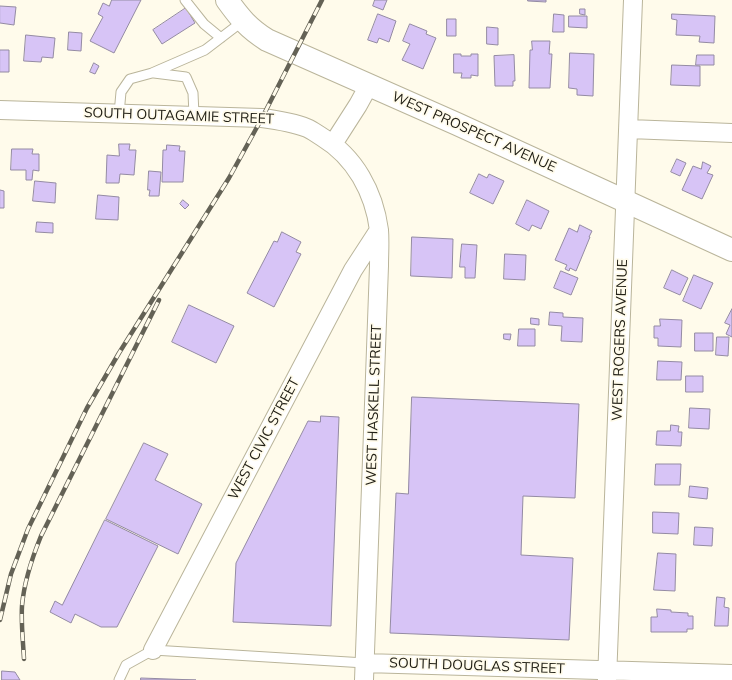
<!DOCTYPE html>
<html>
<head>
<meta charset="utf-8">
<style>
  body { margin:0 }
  canvas { display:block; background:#fffbeb }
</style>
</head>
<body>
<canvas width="732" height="680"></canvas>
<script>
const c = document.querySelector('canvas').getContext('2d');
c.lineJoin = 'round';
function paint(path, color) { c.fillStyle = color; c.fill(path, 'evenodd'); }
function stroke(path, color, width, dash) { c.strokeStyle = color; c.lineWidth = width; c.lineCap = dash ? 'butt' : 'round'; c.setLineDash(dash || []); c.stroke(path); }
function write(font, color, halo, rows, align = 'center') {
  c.font = font + ' Mulish,sans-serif'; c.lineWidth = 3.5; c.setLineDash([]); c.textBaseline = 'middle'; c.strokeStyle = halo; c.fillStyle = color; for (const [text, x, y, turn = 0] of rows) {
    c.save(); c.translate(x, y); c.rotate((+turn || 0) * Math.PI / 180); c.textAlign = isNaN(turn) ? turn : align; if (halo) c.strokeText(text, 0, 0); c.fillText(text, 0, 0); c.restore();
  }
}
const building = new Path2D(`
  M112 0H141L114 53 90 41 103 17 98 14 103 3 109 6Z
  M375 0H387L383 10 373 6Z
  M528 0H546V2L528 1Z
  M0 6 16 7 14 25 0 23Z
  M186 8 195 23 162 44 153 30Z
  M580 9H585V15L580 14Z
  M378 14 396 21 389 42 379 38 377 43 368 40Z
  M554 14 564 15V32H553Z
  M672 14 715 16 714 43 699 42 700 36 676 35 677 20 672 19Z
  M569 16H587V28L569 27Z
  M447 19H456V36H447Z
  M410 24 427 31 426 34 436 38 423 69 402 60 410 44 403 41Z
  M487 27 498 28V45L487 44Z
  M69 32 82 33 81 51 68 50Z
  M26 35 55 38 53 58 42 57 41 62 24 61Z
  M532 41H550L549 54H552L550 88H529L530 50H532Z
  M0 50H9V72H0Z
  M570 53 594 54 593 96 577 95V89L569 88Z
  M454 54H461V56H471V54H478V76L471 75V78H461L462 73H454Z
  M514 55 515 81H513V86H495L494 56Z
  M697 55H714V65H696Z
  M94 63 99 66 95 74 90 72Z
  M672 65 700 66V86L671 85Z
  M119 144H130L129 150H136L134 175 120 174 119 183H106L107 155 119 156Z
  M167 145 180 146 179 151H185L183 182H162L163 150H166Z
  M12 149H33L32 154H39V171L33 170 32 180H26V170H11Z
  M677 159 686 163 680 176 671 172Z
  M703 162 711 166 707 173 713 175 702 199 682 190 693 166 701 169Z
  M149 171 161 172 159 196H149L150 190H148Z
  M479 174 487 178 489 174 504 181 493 204 470 193Z
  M35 181 56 183 55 203 33 201Z
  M0 190 4 191V208H0Z
  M98 195 119 197 118 220 96 219Z
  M183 200 189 205 185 209 180 204Z
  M527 200 549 211 541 229 532 225 529 231 516 224Z
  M37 222 53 223V233L36 232Z
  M580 225 592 231 589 237H590L576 271 570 268 569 271 565 269 567 265 555 260 569 228 577 232Z
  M282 232 301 242 296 252 301 254 274 307 247 293 274 241 277 242Z
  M412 237 453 239 452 278 411 276Z
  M462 244 477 245 475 278H465V267H460Z
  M505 254 526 255 525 280 504 279Z
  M672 270 688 278 680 295 664 288Z
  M561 271 578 278 571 295 554 288Z
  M694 275 713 283 701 309 683 301Z
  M189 305 234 326 216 363 172 342Z
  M732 309V337L726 334 730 325 725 323Z
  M550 312 563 313V317L583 318 582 342 561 341 562 326 549 325Z
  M531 318 539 319V325L531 324Z
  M660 319 682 320 681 347 658 346V338H654V326H660Z
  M519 329H535V346H518Z
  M695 333H713V351H695Z
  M504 334H511L510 340 504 339Z
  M717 337H729L728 356 716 355Z
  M658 361 682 362 681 380H657Z
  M686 376H703V392H686Z
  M412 397 579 404 575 498 523 496 521 555 573 558 569 640 390 633 396 493 408 494Z
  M690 408 710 409 709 429 689 428Z
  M321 416 339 417 331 626 233 622 236 563 308 421 320 422Z
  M671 425 679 426 678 432H682L681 446 656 445 657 431H670Z
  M144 443 168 454 155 480 202 504 178 554 106 519Z
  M656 464H681L680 485H655Z
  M690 486 708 488 707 499 689 497Z
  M653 512 679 513 678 534 653 533Z
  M105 520 158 546 117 627H101L75 614 71 623 50 612 55 601 62 605Z
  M695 527 713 528 712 546 694 545Z
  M658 553 676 554 675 591 654 590Z
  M717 597 725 598 724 607 729 608 728 626H715Z
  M657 609 671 610V612L688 613V616H693V629H687V632H651V617H657Z
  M2 671 15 672 20 680H2Z
  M141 678 196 680H141Z`);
const lane = new Path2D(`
  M185 0 204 24 221 38
  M154 73 186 77 193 93 194 115
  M119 114 121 92 130 79 152 73 205 50 243 21
  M119 680 126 665 153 650 365 663`);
const street = new Path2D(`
  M0 110 262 118C277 120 292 122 307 128 312 130 317 134 322 137 355 157 374 192 379 230 380 242 379 254 379 266L364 680
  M629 129 732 133
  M333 144 358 105 369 85
  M153 650 353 270 379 230
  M365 663 732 674
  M607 680 633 0`);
const secondary = new Path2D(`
  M227 0C240 18 248 28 267 40L457 124 732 250`);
const rail = new Path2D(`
  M0 620 11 574 28 529 87 408 119 353 229 178 262 118 322 0
  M24 659C23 641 21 623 22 606 24 582 32 558 41 536L159 300`);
const streetNames = [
  ["SOUTH OUTAGAMIE STREET",179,116,2],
  ["WEST PROSPECT AVENUE",474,132,24],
  ["WEST ROGERS AVENUE",620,340,-88],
  ["WEST HASKELL STREET",374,405,-88],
  ["WEST CIVIC STREET",264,439,-62],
  ["SOUTH DOUGLAS STREET",477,666,2]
];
paint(building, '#d7c4f6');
stroke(building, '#948ba3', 1);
stroke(lane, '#bab59b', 11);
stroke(street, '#bab59b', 20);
stroke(secondary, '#bab59b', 24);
stroke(lane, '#fff', 9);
stroke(street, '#fff', 18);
stroke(secondary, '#fff', 22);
stroke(rail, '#646256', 4.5);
stroke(rail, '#fffbeb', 3, [9]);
write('14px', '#232117', '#fffbeb', streetNames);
</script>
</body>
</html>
